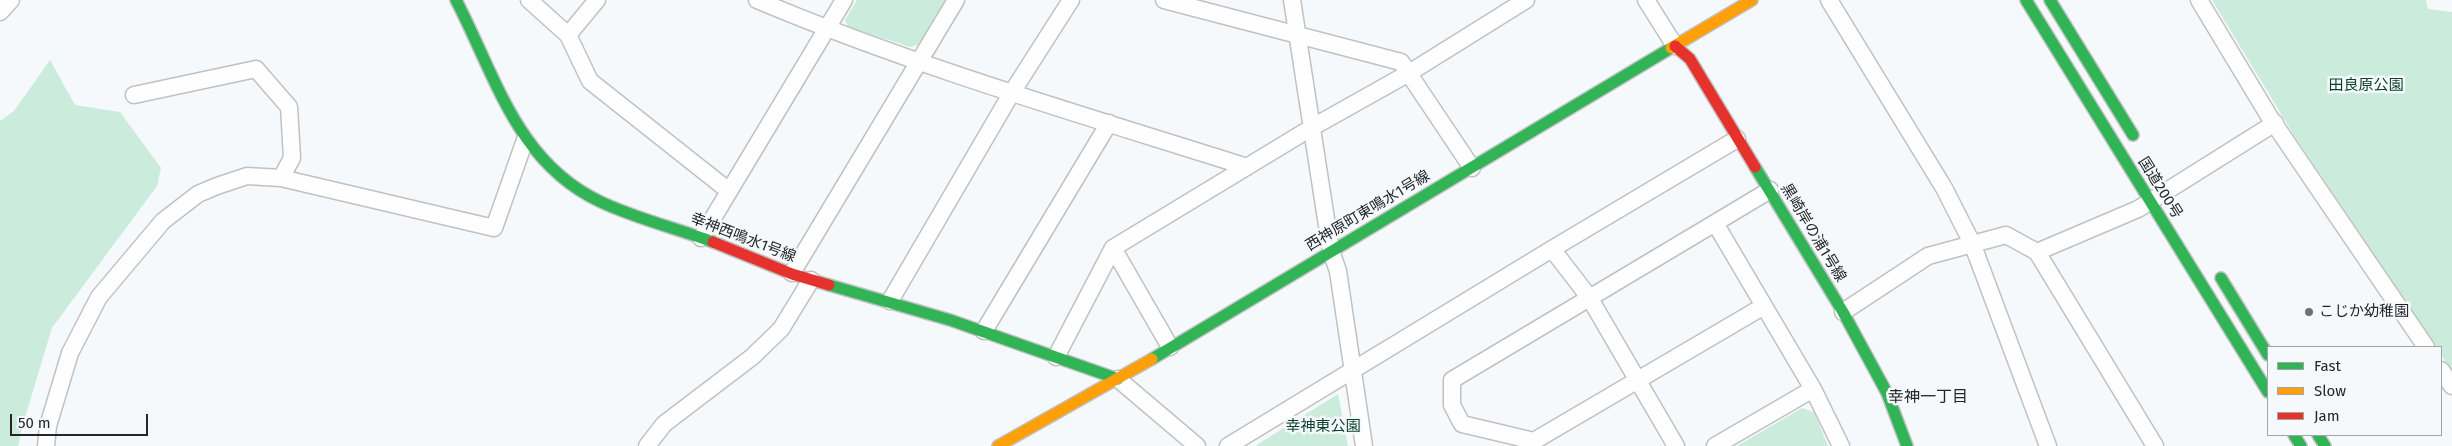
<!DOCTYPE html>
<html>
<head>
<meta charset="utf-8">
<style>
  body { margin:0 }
  #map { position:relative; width:2452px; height:446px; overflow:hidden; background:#f6f9fb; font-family:"Fira Sans",sans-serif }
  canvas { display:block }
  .legend { position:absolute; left:2267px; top:346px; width:175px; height:90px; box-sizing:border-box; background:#f5f9fc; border:1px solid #a2a5a7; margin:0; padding:6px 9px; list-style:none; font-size:15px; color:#252628 }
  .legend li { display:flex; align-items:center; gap:10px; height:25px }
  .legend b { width:25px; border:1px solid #a2a5a7 }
  .scale { position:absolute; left:10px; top:414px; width:138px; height:22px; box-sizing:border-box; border:2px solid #252628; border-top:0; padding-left:6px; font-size:15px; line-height:18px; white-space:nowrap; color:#252628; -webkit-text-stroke:4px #f5f9fc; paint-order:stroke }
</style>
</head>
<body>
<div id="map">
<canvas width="2452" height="446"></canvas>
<ul class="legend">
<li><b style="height:6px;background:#30b455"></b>Fast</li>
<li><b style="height:6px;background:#ff9f0a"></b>Slow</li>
<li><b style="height:6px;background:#e5322d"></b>Jam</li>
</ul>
<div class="scale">50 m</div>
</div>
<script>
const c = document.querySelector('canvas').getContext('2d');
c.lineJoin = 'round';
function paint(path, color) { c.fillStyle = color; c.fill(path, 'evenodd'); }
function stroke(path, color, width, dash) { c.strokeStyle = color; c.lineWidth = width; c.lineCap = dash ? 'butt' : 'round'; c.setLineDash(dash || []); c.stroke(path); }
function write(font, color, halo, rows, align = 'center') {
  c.font = font + ' "Fira Sans","Noto Sans JP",sans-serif'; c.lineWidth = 5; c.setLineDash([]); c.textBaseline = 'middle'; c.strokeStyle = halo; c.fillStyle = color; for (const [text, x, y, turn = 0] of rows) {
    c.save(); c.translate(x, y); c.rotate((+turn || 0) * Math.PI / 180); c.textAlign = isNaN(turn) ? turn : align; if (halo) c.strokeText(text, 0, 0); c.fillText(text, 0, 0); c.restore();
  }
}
const green = new Path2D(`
  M857 0H946L921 44 910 47 848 27 845 20Z
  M2212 0H2426L2428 9 2452 12V371L2441 355V347H2436L2295 137Z
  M50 60 75 105 120 112 161 168 157 186 52 328 23 424 18 446H0V121L14 111Z
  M1338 394 1348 446H1255Z
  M1802 408 1814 412 1828 446H1737Z`);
const street = new Path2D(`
  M529 0 568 35
  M597 0 568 35 590 81 729 191
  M757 0C916 67 1083 115 1247 167
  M1164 0 1401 62 1472 168
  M1292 0 1331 251 1338 271 1364 446
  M1646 0 1675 46
  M1829 0 1944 188 1972 243 2048 446
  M2199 0 2269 116 2426 347
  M0 12 11 0
  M134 95 256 69 289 107 292 158 281 178
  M1770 190 1715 223 1813 389 1841 446
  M1715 223 1452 380V405L1462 424 1534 441 1764 306
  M701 238 844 0
  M1113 248 1170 347
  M1552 249 1589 297 1676 446
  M2037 252 2138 209 2275 123
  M792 273 956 0
  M890 301 1011 94 1071 0
  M1843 312 1928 256 2006 235 2037 252 2155 446
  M984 331 1109 123
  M1056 357 1113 248 1311 128 1409 73 1526 0
  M2441 370 2452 386
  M1118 379 1197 446
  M46 446 48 426 70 353 99 297 163 221 198 194 217 186 247 176 281 178 494 228 525 140
  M647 446 664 424 752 357 781 329 811 280
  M1228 446 1552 249 1737 139
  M1715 446 1813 389`);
const fast = new Path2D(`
  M456 0C496 77 517 163 601 202 637 219 676 228 713 242
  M2026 0 2268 392
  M2050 0 2133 135
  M1755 167 1843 312 1887 393 1907 446
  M2221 278 2268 355
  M829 285 950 320 1118 379
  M1152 359 1671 48
  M2294 435 2301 446
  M2318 435 2325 446`);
const slow = new Path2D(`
  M1671 48 1752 0
  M998 446 1152 359`);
const jam = new Path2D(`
  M1675 46 1690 59 1755 167
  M713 242 792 274 829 285`);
const markers = [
  [2309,312,5,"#6e7072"]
];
const parkNames = [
  ["田良原公園",2366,86],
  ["幸神東公園",1323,427]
];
const streetNames = [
  ["国道200号",2160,188,58],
  ["西神原町東鳴水1号線",1368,211,-31],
  ["黒崎岸の浦1号線",1813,233,59],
  ["幸神西鳴水1号線",743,238,21]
];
const poiNames = [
  ["こじか幼稚園",2319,312]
];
const neighbourhoodNames = [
  ["幸神一丁目",1928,398]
];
paint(green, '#cbecdc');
stroke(street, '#c0c1c3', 19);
stroke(fast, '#c0c1c3', 14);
stroke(slow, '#c0c1c3', 14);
stroke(jam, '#c0c1c3', 14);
stroke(street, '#fefefe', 16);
stroke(fast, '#30b455', 11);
stroke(slow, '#ff9f0a', 11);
stroke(jam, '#e5322d', 11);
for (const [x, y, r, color] of markers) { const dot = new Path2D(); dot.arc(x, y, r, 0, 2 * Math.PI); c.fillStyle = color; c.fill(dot); stroke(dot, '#f5f9fc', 2); }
write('15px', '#0e412b', '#f5f9fc', parkNames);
write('15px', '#252628', '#f5f9fc', streetNames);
write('15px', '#252628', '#f5f9fc', poiNames, 'left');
write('16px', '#252628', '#f5f9fc', neighbourhoodNames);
</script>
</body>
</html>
